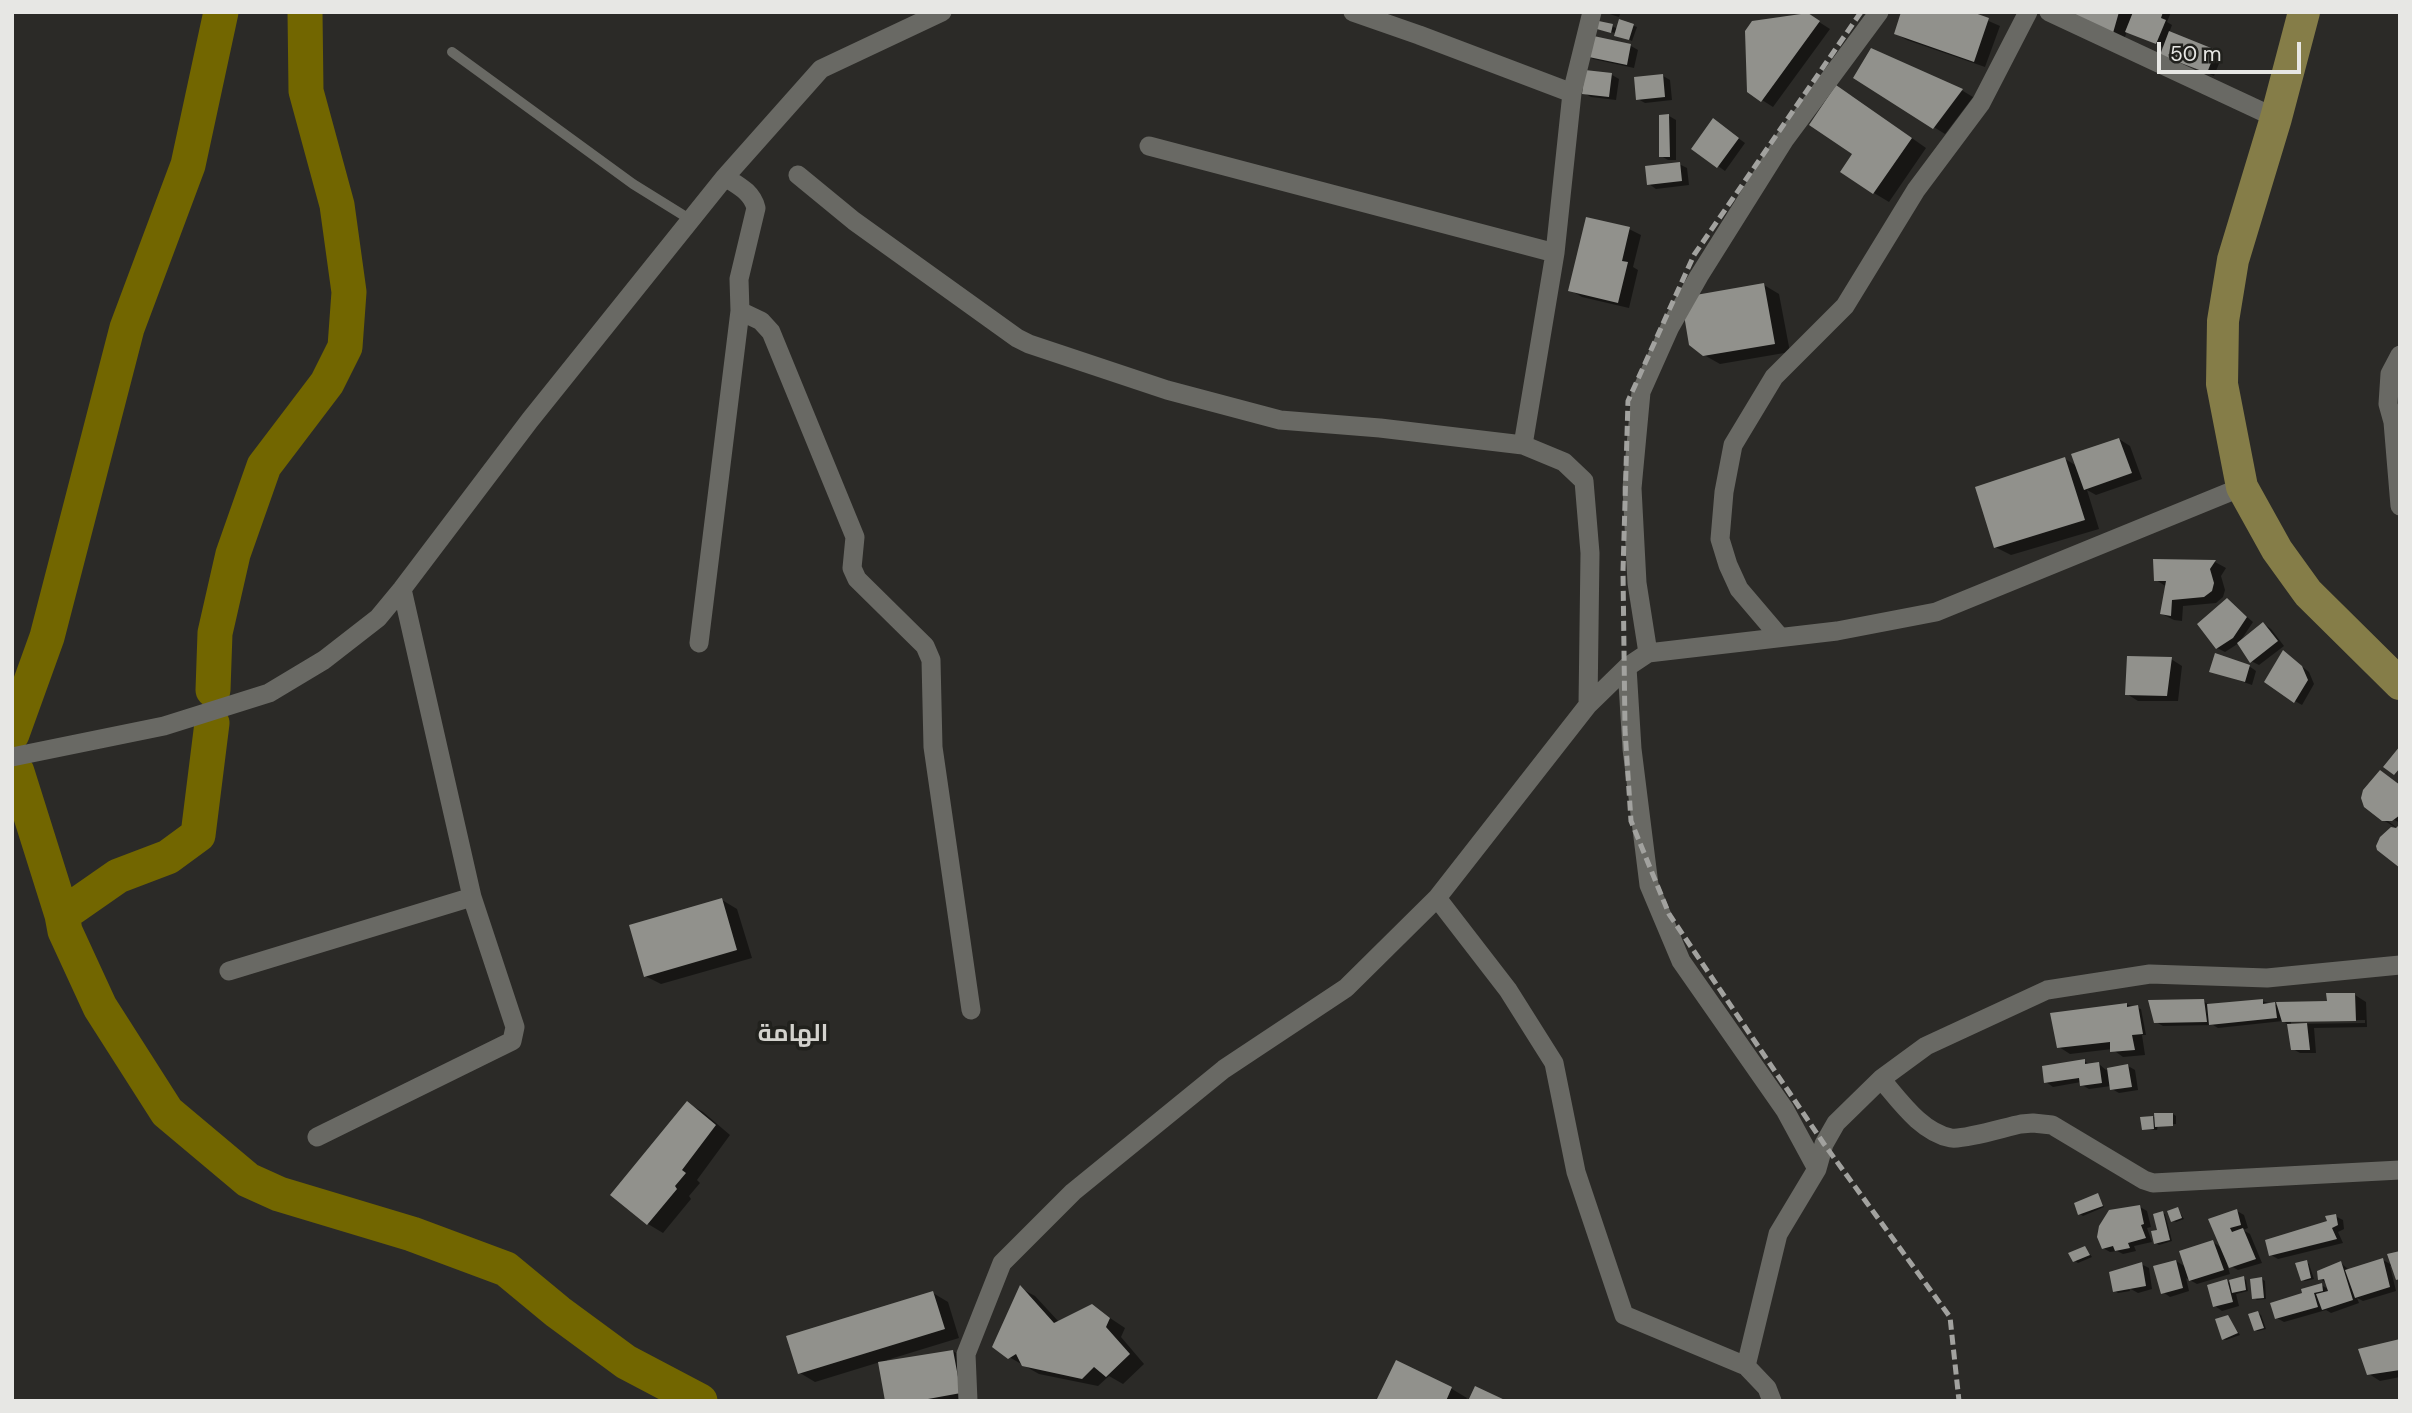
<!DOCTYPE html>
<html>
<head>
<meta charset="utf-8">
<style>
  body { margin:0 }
  #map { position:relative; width:2412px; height:1413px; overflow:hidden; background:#2b2a27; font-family:"DM Sans",sans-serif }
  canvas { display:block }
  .frame { position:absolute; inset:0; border:14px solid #e7e7e4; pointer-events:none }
  .scale { position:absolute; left:2157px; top:42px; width:144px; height:32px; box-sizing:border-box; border:4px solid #e7e7e4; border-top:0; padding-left:9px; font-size:21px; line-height:24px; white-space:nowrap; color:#e7e7e4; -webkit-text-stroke:5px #21211d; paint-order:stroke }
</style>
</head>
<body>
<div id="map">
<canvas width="2412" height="1413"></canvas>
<div class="frame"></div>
<div class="scale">50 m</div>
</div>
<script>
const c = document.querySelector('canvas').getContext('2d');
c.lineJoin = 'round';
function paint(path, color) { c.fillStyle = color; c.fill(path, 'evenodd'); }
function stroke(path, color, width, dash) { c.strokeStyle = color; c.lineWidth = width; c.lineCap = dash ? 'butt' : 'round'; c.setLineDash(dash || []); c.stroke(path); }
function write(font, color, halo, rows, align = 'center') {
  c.font = font + ' "DM Sans",Cairo,sans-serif'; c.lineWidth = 7; c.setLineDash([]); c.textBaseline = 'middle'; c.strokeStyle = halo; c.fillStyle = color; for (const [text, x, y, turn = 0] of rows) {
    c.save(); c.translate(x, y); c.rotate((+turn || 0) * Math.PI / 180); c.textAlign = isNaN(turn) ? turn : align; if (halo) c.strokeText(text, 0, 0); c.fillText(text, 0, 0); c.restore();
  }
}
const shadow = new Path2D(`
  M1603 12H1621L1619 17Z
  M1903 12H1976L1975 15 2000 26 1985 67 1907 40 1896 34Z
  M2059 12H2171L2167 22 2172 25 2169 33 2222 56 2214 76 2170 58 2165 48 2127 31 2122 46Z
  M1808 15 1830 29 1773 107 1762 100Z
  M1620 21 1637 27 1632 41 1616 33 1597 29 1612 26 1618 29Z
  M1590 37 1631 46 1638 50 1634 68 1593 59 1586 55Z
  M1871 50 1963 91 1973 97 1945 134 1855 78Z
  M1612 75 1619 79 1616 100 1591 97 1584 93Z
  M1663 76 1670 80 1672 100 1645 103 1638 99Z
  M1852 96 1926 148 1889 202 1874 193 1854 154Z
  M1669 116 1676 120V160H1668L1661 156Z
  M1720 125 1745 143 1725 171 1693 148Z
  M1679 164 1687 168 1689 185 1656 189 1649 184Z
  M1629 229 1641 235 1633 267 1638 270 1629 308 1582 297 1570 290Z
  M1764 285 1779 294 1790 352 1720 364 1704 355Z
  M2119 439 2130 446 2142 479 2096 495 2087 490 2099 529 2011 555 1995 547 2065 459 2077 466Z
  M2155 560 2215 562 2226 568 2221 576 2225 590 2223 597 2216 603 2183 606 2182 621 2174 620 2162 614 2167 587 2156 580Z
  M2227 600 2253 622 2239 643 2225 652 2217 648Z
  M2264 624 2271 629 2284 646 2259 665 2251 661Z
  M2290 657 2309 672 2314 684 2302 705 2295 701Z
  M2171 659 2182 666 2178 701H2138L2127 694Z
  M2249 666 2256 671 2252 685 2212 671Z
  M2380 772 2400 785V823L2386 815 2384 818 2400 830 2383 820Z
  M722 900 737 909 752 958 661 984 645 976Z
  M2355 995 2366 1002 2367 1027 2314 1028 2316 1053H2300L2293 1049 2289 1025 2283 1021 2218 1028 2213 1025 2163 1026 2156 1022 2203 1001 2211 1006 2262 1001 2279 1006 2329 1003ZM2365 1020V1023L2291 1024V1021Z
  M2126 1004 2141 1009 2146 1035H2142L2145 1055 2123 1057 2112 1049 2070 1054 2059 1047Z
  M2084 1061 2091 1065 2099 1064 2106 1070 2128 1066 2135 1070 2138 1090 2119 1093 2112 1089 2111 1086 2089 1089 2082 1085 2081 1082 2053 1087 2046 1082Z
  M687 1103 703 1112 730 1135 697 1180 700 1183 689 1196 691 1199 663 1233 648 1224 612 1195Z
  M2173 1114 2176 1116V1124L2158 1125 2157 1130 2143 1129 2142 1119Z
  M2097 1195 2104 1207 2083 1216 2080 1214Z
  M2140 1207 2147 1211 2151 1227 2147 1228 2152 1242 2134 1246 2136 1251 2123 1254 2117 1251 2110 1252 2103 1248Z
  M2178 1209 2184 1219 2176 1222 2173 1221Z
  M2237 1211 2244 1215 2248 1228 2243 1230 2250 1234 2262 1263 2238 1270 2227 1264 2230 1274 2197 1284 2186 1278 2189 1291 2170 1297 2163 1292 2176 1261 2186 1267 2213 1242 2222 1248 2211 1220Z
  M2162 1213 2165 1214 2172 1241 2159 1245 2156 1243Z
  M2335 1216 2343 1220 2344 1229 2338 1232 2343 1243 2278 1259 2271 1255 2329 1222Z
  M2085 1248 2092 1257 2078 1263 2075 1261Z
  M2383 1260 2392 1265 2390 1266 2396 1291 2363 1301 2357 1298 2359 1303 2331 1313 2326 1310 2284 1322 2277 1318 2304 1294 2321 1285 2330 1290 2328 1284 2320 1279 2341 1263 2349 1270Z
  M2306 1262 2309 1264 2314 1279 2305 1281 2302 1279Z
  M2141 1264 2149 1268 2152 1289 2138 1293 2129 1288 2130 1291 2118 1293 2115 1291Z
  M2244 1278 2246 1280 2248 1291 2236 1294 2239 1306 2222 1311 2215 1306 2226 1281 2232 1284Z
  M2262 1279 2265 1281 2266 1299 2257 1300 2254 1298Z
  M1020 1288 1035 1296 1059 1322 1091 1306 1107 1316 1125 1328 1121 1337 1144 1364 1123 1384 1109 1376 1098 1386 1039 1374 1009 1357Z
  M933 1293 948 1302 959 1338 887 1360V1362L953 1351 964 1358 962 1401H887L880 1362 815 1382 800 1373Z
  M2258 1313 2261 1315 2266 1329 2258 1331 2255 1330Z
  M2228 1317 2240 1335 2226 1340 2223 1339Z
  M2400 1341V1377L2380 1381 2369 1374Z
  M1397 1362 1452 1389 1467 1398 1465 1401H1378Z`);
const river = new Path2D(`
  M213 690 215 633 233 554 264 466 327 383 345 347 349 292 337 205 306 91 305 12
  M212 723 198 835 168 857 118 876 62 915 65 931 100 1007 167 1112 248 1180 279 1194 412 1234 506 1269 558 1312 626 1362 700 1401
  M12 734 47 637 127 328 188 165 221 12
  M17 772 62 915`);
const building = new Path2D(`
  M1901 12H1972L1989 18 1974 62 1894 34Z
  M2057 12H2119L2111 40Z
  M2133 12H2163L2161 18 2166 20 2156 44 2125 32Z
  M1808 13 1820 21 1761 102 1747 92 1745 31 1752 21Z
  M1619 19 1634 24 1629 40 1614 36Z
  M1594 20 1613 24 1611 33 1593 28Z
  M2169 31 2216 50 2207 73 2160 55Z
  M1589 35 1631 44 1627 65 1584 56Z
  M1871 48 1963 89 1933 129 1853 78Z
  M1585 70 1612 73 1609 97 1582 94Z
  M1663 74 1665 97 1636 100 1634 77Z
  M1836 85 1912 138 1873 194 1840 172 1852 154 1809 125Z
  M1669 114 1670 157H1659V115Z
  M1713 118 1739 138 1717 168 1691 149Z
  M1680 162 1682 181 1647 185 1645 166Z
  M1586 217 1630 227 1622 261 1628 262 1618 303 1568 291Z
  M1764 283 1775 344 1703 356 1689 345 1683 309 1690 296Z
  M2119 438 2132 473 2084 490 2071 454Z
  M2065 457 2085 520 1994 548 1975 487Z
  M2153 559 2216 560 2210 569 2214 583 2212 591 2204 597 2172 600 2171 616 2160 614 2166 581H2154Z
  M2227 598 2247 617 2233 638 2216 649 2197 624Z
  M2263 622 2278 641 2250 663 2237 643Z
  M2283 650 2302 666 2308 680 2294 703 2264 682Z
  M2215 653 2250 665 2245 682 2209 672Z
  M2127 656 2172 657 2167 696 2125 695Z
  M2400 746V768L2394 775 2383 767Z
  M2380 770 2400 785V815L2392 821H2382L2364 807 2361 798 2363 790Z
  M2400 824V868L2377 850 2376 846 2380 837 2391 827 2396 828Z
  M722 898 737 950 644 977 629 925Z
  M2326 993H2355L2356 1021 2282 1022 2276 1002 2327 1001Z
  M2204 999 2207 1022 2154 1023 2148 1000Z
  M2263 999V1004L2275 1002 2277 1018 2209 1025 2207 1004Z
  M2127 1003V1007L2138 1005 2143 1034 2132 1035 2135 1050 2110 1052V1042L2057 1048 2050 1013Z
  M2307 1023 2310 1050H2291L2287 1024Z
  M2085 1059V1064L2099 1062 2102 1083 2080 1086 2079 1078 2044 1083 2042 1066Z
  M2128 1064 2132 1087 2110 1090 2107 1068Z
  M687 1101 716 1125 682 1170 686 1173 675 1186 677 1189 647 1225 610 1195Z
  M2154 1113H2173V1126L2155 1127Z
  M2153 1116 2154 1129 2142 1130 2140 1117Z
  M2098 1193 2103 1206 2078 1215 2074 1203Z
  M2140 1205 2144 1224 2141 1225 2146 1238 2128 1243 2130 1248 2115 1251 2113 1246 2102 1249 2097 1237 2099 1226 2109 1210Z
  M2178 1207 2182 1218 2171 1222 2167 1211Z
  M2237 1209 2241 1225 2230 1228 2232 1232 2243 1228 2256 1259 2229 1268 2208 1219Z
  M2163 1211 2170 1240 2154 1244 2151 1231 2157 1230 2153 1214Z
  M2336 1214 2338 1225 2332 1228 2337 1239 2269 1256 2265 1240 2327 1221 2325 1216Z
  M2213 1240 2224 1270 2189 1281 2179 1251Z
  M2085 1246 2090 1255 2073 1262 2068 1253Z
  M2400 1251V1279L2396 1280 2387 1254Z
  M2383 1258 2390 1287 2355 1298 2345 1270Z
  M2176 1260 2183 1288 2161 1294 2153 1266Z
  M2307 1260 2311 1278 2301 1281 2295 1263Z
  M2341 1261 2353 1300 2322 1310 2316 1294 2328 1291 2324 1279 2318 1280 2317 1271Z
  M2142 1262 2146 1286 2113 1292 2109 1272Z
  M2244 1276 2246 1290 2232 1293 2229 1280Z
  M2262 1277 2264 1298 2252 1299 2250 1279Z
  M2227 1279 2233 1302 2213 1307 2207 1285Z
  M2322 1283 2323 1291 2314 1293 2318 1307 2275 1319 2270 1303 2302 1293 2301 1289Z
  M1020 1285 1054 1323 1092 1304 1110 1318 1106 1327 1130 1354 1106 1377 1094 1367 1082 1379 1022 1366 1016 1354 1008 1359 992 1347Z
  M933 1291 945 1329 798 1374 786 1336Z
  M2258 1311 2264 1328 2254 1331 2248 1314Z
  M2228 1315 2238 1333 2222 1340 2215 1319Z
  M2400 1339V1370L2367 1375 2358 1349Z
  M953 1350 961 1393 917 1401H885L878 1362Z
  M1396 1360 1452 1387 1446 1401H1376Z
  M1475 1386 1507 1401H1468Z`);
const lane = new Path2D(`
  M452 52 633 184 691 220`);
const street = new Path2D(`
  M1353 12 1419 35 1572 93
  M2049 12 2276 118
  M1149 146 1555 253
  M798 175 854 221 1017 338 1029 344 1167 390 1280 420 1380 428 1523 445 1564 462 1584 481 1590 553 1588 705 1437 898 1346 988 1224 1069 1073 1192 1002 1263 966 1354 968 1401
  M740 311 761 321 771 332 855 537 852 568 857 579 925 646 931 660 933 747 971 1010
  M2400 355 2390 374 2388 404 2393 422 2400 506
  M1523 445 1555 253 1572 93 1592 12
  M1779 636 1739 589 1728 565 1720 539 1724 492 1733 445 1774 377 1845 306 1916 190 1981 103 2028 12
  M699 643 740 311 739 279 756 208C752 192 739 186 725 177
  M1648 653 1637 583 1632 488 1641 392 1670 327 1699 276 1785 139 1879 12
  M1627 667 1632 749 1649 885 1681 961 1785 1110 1817 1169
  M1588 705 1627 667 1648 653 1837 631 1936 612 2242 487
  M12 757 164 726 269 693 324 660 378 618 402 589 530 420 725 177 821 69 942 12
  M1437 898 1508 990 1554 1063 1576 1172 1624 1315 1746 1366
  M229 971 472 897
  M1881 1079C1900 1101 1921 1132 1951 1138 1963 1140 2006 1127 2021 1124L2033 1123 2052 1125 2144 1180 2153 1183 2400 1170
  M317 1137 512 1041 515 1027 472 897 402 589
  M1772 1401 1767 1388 1746 1366 1778 1234 1817 1169 1824 1144 1836 1123 1881 1079 1926 1046 2047 990 2150 974 2267 978 2400 965`);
const primary = new Path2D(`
  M2304 12 2276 118 2233 260 2223 321 2222 384 2242 487 2277 550 2308 593 2400 684`);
const rail = new Path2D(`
  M1861 12 1694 255 1628 401 1623 571 1625 730 1631 821 1669 914 1824 1144 1950 1317 1959 1401`);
const districtNames = [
  ["الهامة",793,1035]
];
paint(shadow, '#0007');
stroke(river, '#726600', 35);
paint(building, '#91918c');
stroke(lane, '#696964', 10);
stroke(street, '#696964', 19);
stroke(primary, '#857d48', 32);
stroke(rail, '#a2a29f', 5, [10, 5]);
write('bold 24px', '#d3d2cd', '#21211d', districtNames);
</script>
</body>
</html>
